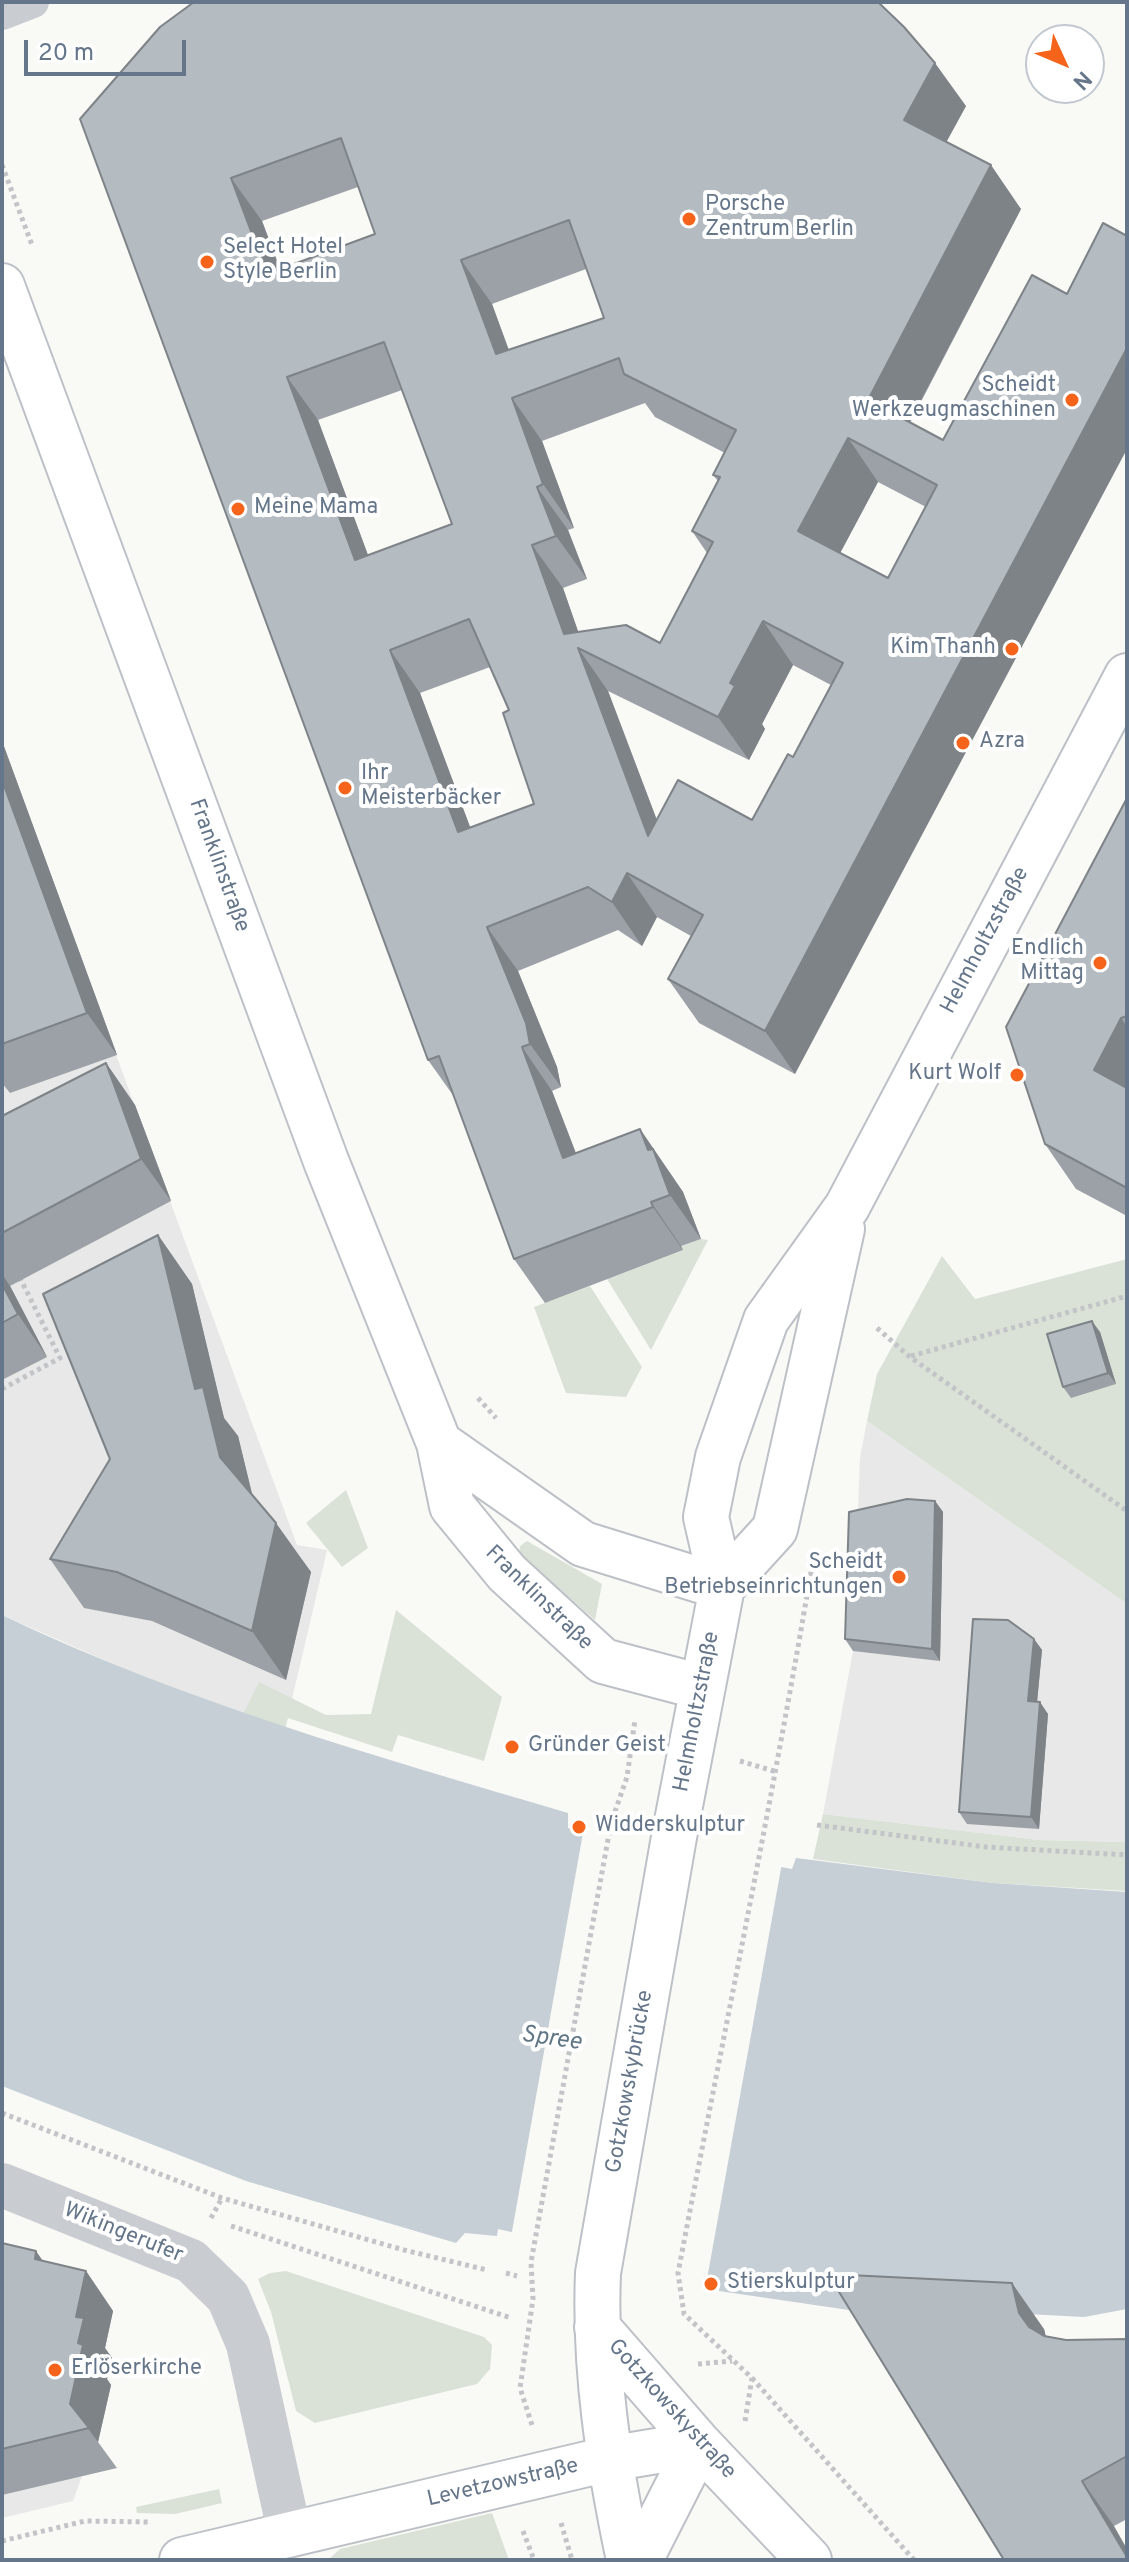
<!DOCTYPE html>
<html>
<head>
<meta charset="utf-8">
<style>
  body { margin:0 }
  #map { position:relative; width:1129px; height:2562px; overflow:hidden; background:#f9f9f6; font-family:Overpass,sans-serif }
  canvas { display:block }
  .frame { position:absolute; inset:0; border:4px solid #65768a; pointer-events:none }
  .north { position:absolute; left:1025px; top:24px; width:80px; height:80px; box-sizing:border-box; background:#fff; border:2px solid #c1c8d0; border-radius:50%; rotate:134deg; font-size:22px; font-weight:700; line-height:32px; text-align:center; color:#65768a }
  .north::after { content:''; display:block; margin:auto; width:28px; height:36px; background:#f5641a; clip-path:polygon(50% 0,100% 100%,50% 72%,0 100%) }
  .scale { position:absolute; left:24px; top:40px; width:162px; height:36px; box-sizing:border-box; border:4px solid #65768a; border-top:0; padding-left:10px; font-size:24px; line-height:28px; white-space:nowrap; color:#65768a; -webkit-text-stroke:6px #fff; paint-order:stroke }
</style>
</head>
<body>
<div id="map">
<canvas width="1129" height="2562"></canvas>
<div class="frame"></div>
<div class="north">N</div>
<div class="scale">20 m</div>
</div>
<script>
const c = document.querySelector('canvas').getContext('2d');
c.lineJoin = 'round';
function paint(path, color) { c.fillStyle = color; c.fill(path, 'evenodd'); }
function stroke(path, color, width, dash) { c.strokeStyle = color; c.lineWidth = width; c.lineCap = dash ? 'butt' : 'round'; c.setLineDash(dash || []); c.stroke(path); }
function write(font, color, halo, rows, align = 'center') {
  c.font = font + ' Overpass,sans-serif'; c.lineWidth = 8; c.setLineDash([]); c.textBaseline = 'middle'; c.strokeStyle = halo; c.fillStyle = color; for (const [text, x, y, turn = 0] of rows) {
    c.save(); c.translate(x, y); c.rotate((+turn || 0) * Math.PI / 180); c.textAlign = isNaN(turn) ? turn : align; if (halo) c.strokeText(text, 0, 0); c.fillText(text, 0, 0); c.restore();
  }
}
const built = new Path2D(`
  M2 746 297 1545 327 1550 285 1729 177 1692 2 1615Z
  M867 1421 1127 1604V1842L1039 1840 823 1814 853 1651 860 1458Z
  M2 2457 82 2476 73 2501 2 2518Z`);
const green = new Path2D(`
  M701 1239 708 1240 651 1350 607 1279 683 1250 681 1246Z
  M942 1256 975 1299 1127 1259V1604L867 1421 877 1374Z
  M590 1286 642 1367 626 1397 566 1393 534 1307Z
  M346 1490 368 1548 342 1567 306 1523Z
  M527 1541 602 1584 595 1620 519 1554 520 1546Z
  M396 1610 502 1697 484 1761 398 1735 392 1752 288 1718 285 1729 243 1714 259 1682 326 1715 371 1714Z
  M823 1814 1039 1840 1127 1842V1891L993 1883 813 1859Z
  M286 2271 484 2337 492 2345 490 2369 477 2384 315 2423 296 2411 271 2312 258 2279 270 2273Z
  M219 2489 222 2503 175 2514 137 2513 136 2507Z
  M492 2513 509 2560H328L340 2549Z`);
const water = new Path2D(`
  M2 1615C184 1702 375 1756 568 1813V1828L792 1869 796 1858 993 1883 1127 1892V2309L1084 2317 853 2305 849 2310 719 2291V2278L498 2229 497 2236 465 2233 456 2243 246 2181 2 2086Z`);
const pier = new Path2D(`
  M584 1827 782 1863 707 2279 511 2237Z`);
const path = new Path2D(`
  M2 165 32 245
  M877 1328 910 1357 1127 1511
  M911 1356 1127 1296
  M2 1389 60 1358 18 1274
  M478 1398 496 1418
  M740 1761 777 1772
  M817 1825 986 1847 1127 1855
  M2 2113 222 2198 404 2250 487 2270
  M211 2218 222 2198
  M231 2226 511 2318
  M506 2273 517 2276
  M698 2364 732 2361
  M752 2378 914 2560
  M745 2421 752 2378 684 2314 678 2273C723 2037 772 1803 812 1566
  M532 2425 520 2388 533 2299 531 2262 611 1823 627 1777 635 1720
  M561 2523 572 2560
  M523 2531 534 2560
  M2 2541 85 2521 150 2522`);
const lane = new Path2D(`
  M2 14 33 2`);
const street = new Path2D(`
  M2 2185 191 2261 228 2297 248 2344 290 2535`);
const secondary = new Path2D(`
  M2 286 326 1161 439 1443 452 1506 507 1573 603 1661 701 1687
  M439 1443 583 1544 722 1587
  M722 1587 775 1529 842 1229
  M597 2327 699 2444 809 2560
  M182 2560 608 2459 699 2444
  M629 2560C609 2465 594 2371 598 2273L674 1837 722 1587 706 1517 718 1457 766 1320 847 1207 1127 676
  M640 2560 699 2444`);
const wall = new Path2D(`
  M966 106 946 142 1021 209 910 423 943 440 1032 275 795 1074 699 1023 668 979 691 936 657 917 642 946 618 930 518 971 557 1067 561 1087 552 1091 576 1153 640 1129 683 1192 701 1239 681 1246 683 1250 545 1303 514 1259 455 1098 428 1060 80 119ZM358 187 375 234 280 269 262 221ZM586 269 604 318 509 350 492 304ZM402 390 452 524 368 555 318 420ZM645 403 655 417 725 453 713 475 718 481 692 531 707 553 660 643 578 632 563 588 587 579 568 530 574 528 542 441ZM878 482 926 507 888 578 840 553ZM793 665 831 685 793 757 752 820H657L608 691 749 760 765 729 762 724ZM490 667 509 710 534 804 470 827 420 693Z
  M2 741 117 1055 10 1093 2 1083Z
  M1127 798V1216L1076 1189 1045 1144Z
  M106 1063 135 1105 171 1201 10 1286 47 1357 2 1380V1116Z
  M158 1235 192 1284 224 1418 238 1436 252 1494 311 1572 286 1680 152 1621 84 1608 50 1559 110 1459Z
  M1100 1332 1116 1384 1071 1398 1063 1387Z
  M935 1501 943 1512 940 1661 853 1651 845 1639Z
  M1034 1639 1042 1650 1037 1702 1048 1714 1039 1829 967 1824 959 1812Z
  M2 2243 43 2261 86 2271 113 2311 105 2348 112 2358 107 2379 111 2385 98 2442 117 2468 2 2495Z
  M1044 2329 1046 2337 1066 2340 1127 2339V2519L1114 2526 1004 2560Z`);
const shadedWall = new Path2D(`
  M935 63 966 106 935 163 904 120Z
  M991 165 1021 209 898 444 868 400Z
  M231 178 262 221 298 317 267 274Z
  M461 260 492 304 524 393 496 354Z
  M1127 348V449L795 1074 765 1031Z
  M287 377 318 420 386 604 355 560Z
  M512 398 542 441 574 528 543 484Z
  M848 438 878 482 829 574 798 531Z
  M537 487 568 530 587 579 556 536Z
  M532 545 563 588 585 651 578 648 608 691 679 879 648 836 564 634Z
  M763 621 793 665 762 724 765 729 749 760 718 717 730 683Z
  M390 650 420 693 488 875 458 832Z
  M2 741 117 1055 87 1013 2 780Z
  M627 873 657 917 642 946 612 902Z
  M487 927 518 971 557 1067 561 1087 530 1044Z
  M1121 1018 1127 1027V1111L1094 1070Z
  M522 1047 552 1091 594 1201 563 1158Z
  M106 1063 135 1105 171 1201 141 1159Z
  M640 1129 683 1192 701 1239 670 1195 648 1150Z
  M651 1202 681 1246 683 1250 653 1207Z
  M158 1235 192 1284 224 1418 238 1436 255 1506 220 1457 195 1389Z
  M2 1274 10 1286 47 1357 18 1314 2 1284Z
  M1092 1321 1100 1332 1116 1384 1108 1373Z
  M935 1501 943 1512 940 1661 932 1649Z
  M276 1523 311 1572 286 1680 252 1631Z
  M1034 1639 1042 1650 1036 1713 1028 1701Z
  M1040 1702 1048 1714 1039 1829 1031 1817Z
  M36 2251 64 2291 35 2259Z
  M86 2271 113 2311 105 2348 112 2358 107 2379 111 2385 98 2442 70 2404 78 2343 76 2317Z
  M1012 2283 1044 2329 1051 2359 1019 2313Z
  M1082 2481 1114 2526 1127 2549V2557Z`);
const building = new Path2D(`
  M194 2H878L904 27 935 63 904 120 991 165 868 400 943 440 1032 275 1067 294 1103 223 1127 236V348L765 1031 668 979 703 915 627 873 612 902 588 887 487 927 526 1023 530 1044 522 1047 563 1158 640 1129 648 1150 653 1149 670 1195 651 1202 653 1207 514 1259 439 1056 428 1060 80 119 160 27ZM341 138 375 234 267 274 231 178ZM569 220 604 318 496 354 461 260ZM384 342 452 524 355 560 287 377ZM619 358 624 374 736 430 713 475 720 477 692 531 713 542 660 643 626 625 564 634 532 545 556 536 537 487 543 484 512 398ZM848 438 937 485 888 578 798 531ZM469 619 509 710 503 713 534 804 458 832 390 650ZM763 621 843 663 793 757 788 754 752 820 678 780 648 836 578 648 718 717 735 686 730 683Z
  M2 780 87 1013 2 1044Z
  M1127 798V1016L1121 1018 1094 1070 1127 1088V1188L1045 1144 1006 1027Z
  M106 1063 141 1159 2 1233V1116Z
  M158 1235 195 1389 203 1387 220 1457 276 1523 252 1631 117 1572 50 1559 110 1459 43 1294Z
  M2 1284 18 1314 2 1323Z
  M1092 1321 1108 1373 1063 1387 1047 1334Z
  M907 1499 935 1501 932 1649 845 1639 849 1512Z
  M973 1619 1008 1620 1034 1639 1028 1701 1040 1702 1031 1817 959 1812Z
  M2 2243 36 2251 35 2259 86 2271 76 2317 84 2318 78 2343 83 2345 70 2404 89 2428 2 2449Z
  M828 2274 1012 2283 1019 2313 1029 2327 1044 2336 1066 2340 1127 2339V2456L1082 2481 1127 2557V2560H1004Z`);
const markers = [
  [689,219,8,"#f5641a"],
  [207,262,8,"#f5641a"],
  [1072,400,8,"#f5641a"],
  [238,509,8,"#f5641a"],
  [1012,649,8,"#f5641a"],
  [963,743,8,"#f5641a"],
  [345,788,8,"#f5641a"],
  [1100,963,8,"#f5641a"],
  [1017,1075,8,"#f5641a"],
  [899,1577,8,"#f5641a"],
  [512,1747,8,"#f5641a"],
  [579,1827,8,"#f5641a"],
  [711,2284,8,"#f5641a"],
  [55,2370,8,"#f5641a"]
];
const poiNames = [
  ["Porsche",705,206],
  ["Zentrum Berlin",705,231],
  ["Select Hotel",223,249],
  ["Style Berlin",223,274],
  ["Scheidt",1056,387,"right"],
  ["Werkzeugmaschinen",1056,412,"right"],
  ["Meine Mama",254,509],
  ["Kim Thanh",996,649,"right"],
  ["Azra",979,743],
  ["Ihr",361,775],
  ["Meisterbäcker",361,800],
  ["Endlich",1084,950,"right"],
  ["Mittag",1084,975,"right"],
  ["Kurt Wolf",1001,1075,"right"],
  ["Scheidt",883,1564,"right"],
  ["Betriebseinrichtungen",883,1589,"right"],
  ["Gründer Geist",528,1747],
  ["Widderskulptur",595,1827],
  ["Stierskulptur",727,2284],
  ["Erlöserkirche",71,2370]
];
const streetNames = [
  ["Franklinstraße",218,866,70],
  ["Helmholtzstraße",986,941,-62],
  ["Franklinstraße",538,1599,44],
  ["Helmholtzstraße",698,1712,-79],
  ["Gotzkowskybrücke",631,2082,-80],
  ["Wikingerufer",123,2234,22],
  ["Gotzkowskystraße",671,2410,48],
  ["Levetzowstraße",503,2484,-13]
];
const waterNames = [
  ["Spree",551,2040,8]
];
paint(built, '#e7e8e7');
paint(green, '#dae2d7');
paint(water, '#c5cfd5');
paint(pier, '#f9f9f6');
stroke(secondary, '#bdc1c7', 48);
stroke(path, '#c2c4c7', 5, [4, 4]);
stroke(lane, '#c9ccd0', 32);
stroke(street, '#c9ccd0', 44);
stroke(secondary, '#fff', 44);
paint(wall, '#9ba1a6');
paint(shadedWall, '#7e8387');
paint(building, '#b4bbc1');
stroke(building, '#7e8387', 2);
for (const [x, y, r, color] of markers) { const dot = new Path2D(); dot.arc(x, y, r, 0, 2 * Math.PI); c.fillStyle = color; c.fill(dot); stroke(dot, '#fff', 3); }
write('22px', '#65768a', '#fff', poiNames, 'left');
write('22px', '#65768a', '#fff', streetNames);
write('italic 24px', '#617785', '#fff', waterNames);
</script>
</body>
</html>
